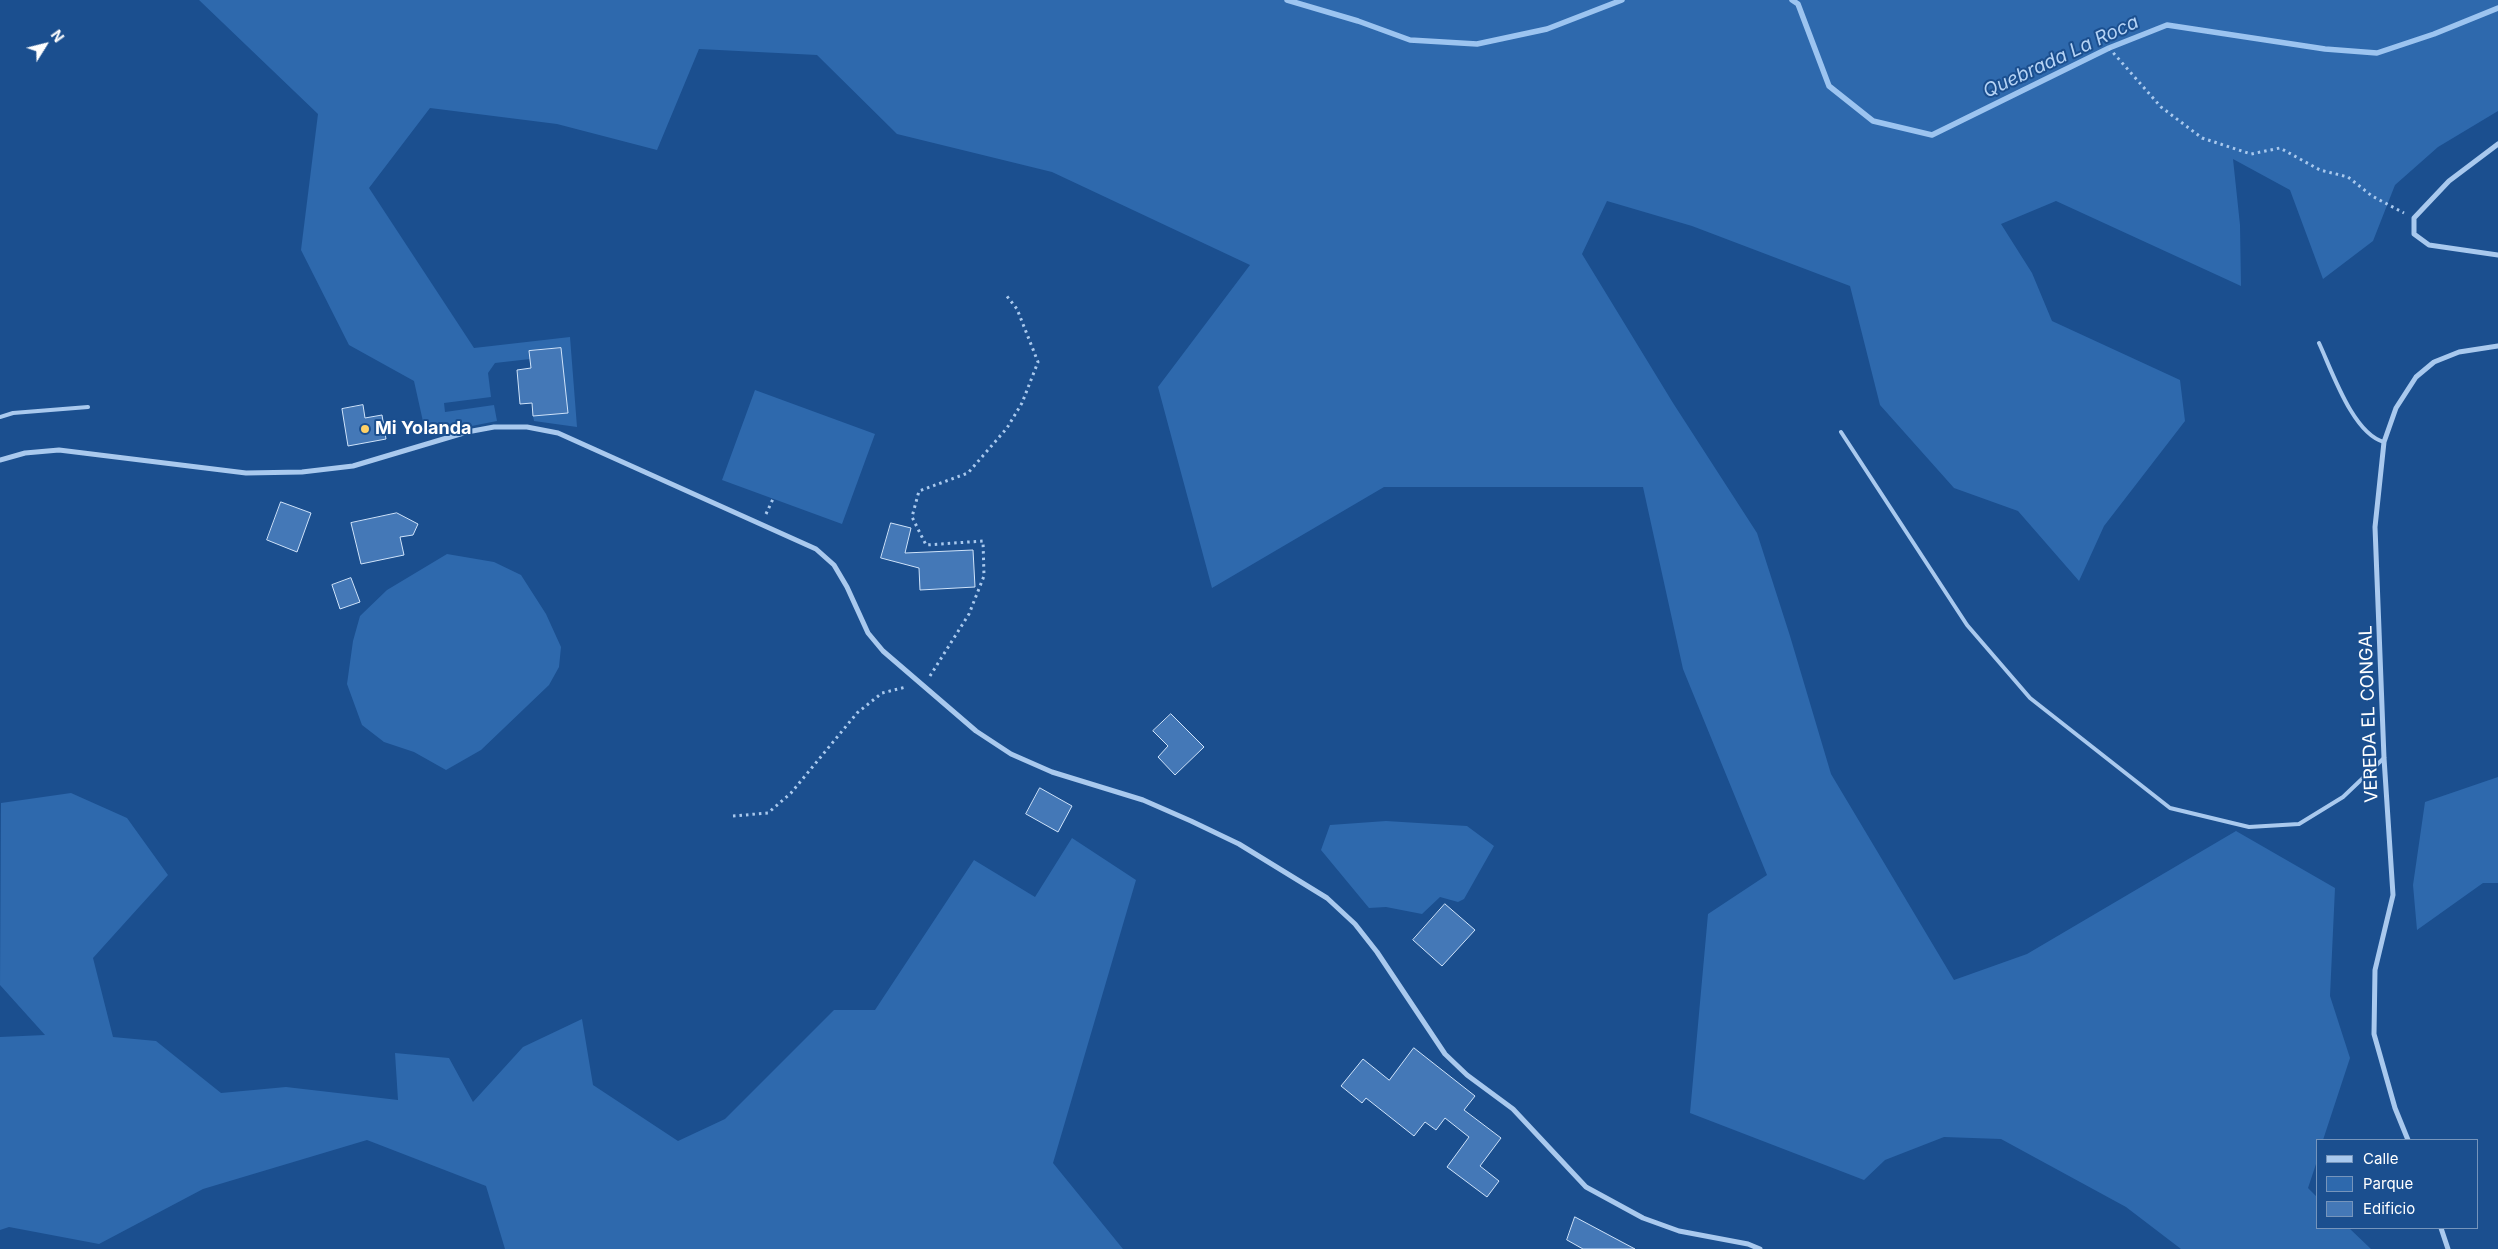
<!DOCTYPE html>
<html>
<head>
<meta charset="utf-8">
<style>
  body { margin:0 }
  #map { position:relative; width:2498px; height:1249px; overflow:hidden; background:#1b4f8f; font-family:Inter,sans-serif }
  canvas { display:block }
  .legend { position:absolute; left:2316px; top:1139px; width:162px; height:90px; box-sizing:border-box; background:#1b4f8f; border:1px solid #7695bc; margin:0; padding:6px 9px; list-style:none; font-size:15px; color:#fff }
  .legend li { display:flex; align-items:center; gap:10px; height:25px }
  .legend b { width:25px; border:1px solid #7695bc }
  .north { position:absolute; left:20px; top:20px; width:50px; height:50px; -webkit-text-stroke:4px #1b4f8f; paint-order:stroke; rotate:54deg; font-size:14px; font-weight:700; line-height:20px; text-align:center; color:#fff }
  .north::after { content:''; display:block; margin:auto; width:18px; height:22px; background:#fff; clip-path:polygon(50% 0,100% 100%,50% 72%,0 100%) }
</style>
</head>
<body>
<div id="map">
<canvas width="2498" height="1249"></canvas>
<ul class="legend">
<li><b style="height:6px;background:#a9c9ee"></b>Calle</li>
<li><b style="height:14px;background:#2e69ad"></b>Parque</li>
<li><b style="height:14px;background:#4478b7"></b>Edificio</li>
</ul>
<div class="north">N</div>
</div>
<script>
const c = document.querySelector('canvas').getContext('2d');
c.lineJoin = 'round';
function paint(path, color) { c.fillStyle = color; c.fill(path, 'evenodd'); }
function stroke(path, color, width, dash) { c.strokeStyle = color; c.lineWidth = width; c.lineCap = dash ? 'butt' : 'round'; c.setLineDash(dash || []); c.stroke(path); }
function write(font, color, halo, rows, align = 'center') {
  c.font = font + ' Inter,sans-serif'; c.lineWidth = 4; c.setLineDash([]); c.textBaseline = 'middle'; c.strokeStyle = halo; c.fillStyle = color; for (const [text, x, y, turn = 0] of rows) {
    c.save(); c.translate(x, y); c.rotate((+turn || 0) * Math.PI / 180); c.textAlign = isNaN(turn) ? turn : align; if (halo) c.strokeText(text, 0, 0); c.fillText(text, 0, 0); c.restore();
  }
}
const green = new Path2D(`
  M199 0H2498V111L2438 147 2395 185 2373 241 2323 279 2290 190 2233 159 2240 225 2241 286 2056 201 2001 224 2032 273 2052 321 2180 380 2185 421 2104 526 2079 581 2018 511 1954 488 1880 405 1850 286 1692 226 1607 201 1582 254 1673 403 1757 533 1790 636 1831 774 1954 980 2027 954 2236 831 2335 888 2330 996 2350 1058 2323 1140H2317V1161L2308 1188 2317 1197V1228H2349L2371 1249H2181L2126 1207 2001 1139 1944 1137 1885 1160 1864 1180 1690 1113 1708 914 1767 875 1683 669 1643 487H1384L1212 588 1158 387 1250 265 1052 172 897 134 817 55 699 49 657 150 557 124 430 108 369 188 474 348 570 337 577 427 534 421 533 416 567 413 560 348 529 351 530 359 495 363 488 373 491 397 444 403 445 412 494 405 497 421 426 435 414 381 349 345 301 250 318 114Z
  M755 390 875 434 842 524 722 480Z
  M447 554 494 562 521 575 546 614 561 647 559 667 549 685 481 750 446 770 414 752 384 742 362 725 347 684 353 641 360 616 387 590Z
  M2498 777V883H2483L2417 930 2413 885 2425 802Z
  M71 793 127 818 168 875 93 958 113 1037 156 1041 221 1093 286 1087 398 1100 395 1053 449 1058 473 1102 523 1047 582 1019 593 1085 678 1141 725 1119 834 1010H875L974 860 1035 897 1072 838 1136 880 1053 1163 1123 1249H505L486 1186 367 1140 203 1189 99 1244 9 1227 0 1230V1037L45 1035 0 985 1 803Z
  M1386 821 1467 826 1494 846 1464 899 1458 902 1440 897 1422 914 1386 907 1369 908 1321 850 1330 825Z`);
const stream = new Path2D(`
  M1287 0 1358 21 1410 40 1477 44 1547 29 1622 0
  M1792 0 1798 4 1829 86 1873 121 1932 135 2109 48 2167 25 2325 49 2377 53 2434 34 2498 8`);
const building = new Path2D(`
  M561 348 568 413 533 416 532 403 520 404 517 370 531 368 529 351Z
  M363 405 365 418 382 415 386 439 348 446 342 409Z
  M281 502 311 513 297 552 267 540Z
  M397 513 418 524 413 535 400 537 404 555 361 564 351 523Z
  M891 523 911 528 905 553 973 550 975 587 920 590 919 568 881 558Z
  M351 578 360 602 340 609 332 585Z
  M1171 714 1204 747 1175 775 1158 757 1168 746 1153 731Z
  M1040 788 1072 806 1058 832 1026 814Z
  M1445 904 1475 930 1442 966 1413 940Z
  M1414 1048 1475 1096 1464 1110 1501 1138 1480 1166 1499 1181 1487 1197 1447 1167 1469 1137 1445 1118 1436 1130 1425 1122 1414 1136 1366 1098 1362 1103 1341 1086 1363 1059 1389 1080Z
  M1575 1217 1635 1249H1583L1567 1240Z`);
const path = new Path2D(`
  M2109 48 2161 107 2202 138 2251 154 2280 148 2320 170 2348 177 2372 196 2404 213
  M766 514 773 499
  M930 676 969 614 984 576 983 541 926 545 912 517 919 491 968 473 1007 428 1022 403 1038 362 1017 309 1006 295
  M733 816 768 813 791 793 857 713 882 693 906 687`);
const service = new Path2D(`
  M2319 343C2332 371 2353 434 2384 442
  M0 417 13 413 88 407
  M1841 432 1967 625 2030 698 2170 808 2249 827 2299 824 2343 797 2384 758`);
const minor = new Path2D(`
  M2498 144 2449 181 2414 218V234L2429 245 2498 255
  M0 460 25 453 59 450 246 473 302 472 353 466 467 432 494 427H527L558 433 816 549 834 565 847 587 868 633 883 651 976 731 1011 754 1052 772 1143 800 1191 821 1239 844 1327 898 1355 924 1377 952 1445 1054 1467 1075 1513 1109 1586 1187 1643 1218 1679 1231 1748 1244 1760 1249
  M2408 1140 2395 1108 2374 1034 2375 970 2393 895 2384 758 2375 527 2384 442 2396 408 2416 377 2434 362 2459 352 2498 346
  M2441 1228 2448 1249`);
const markers = [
  [365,429,5,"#ffd166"]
];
const poiNames = [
  ["Mi Yolanda",375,429]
];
const streetNames = [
  ["VEREDA EL CONGAL",2369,714,-92]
];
const waterNames = [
  ["Quebrada La Roca",2061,57,-25]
];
paint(green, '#2e69ad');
stroke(stream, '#9cc4f0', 5.5);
paint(building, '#4478b7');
stroke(building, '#cfe3fa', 1);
stroke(path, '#a9c9ee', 3, [2.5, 4]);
stroke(service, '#a9c9ee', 4);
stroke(minor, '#a9c9ee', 5);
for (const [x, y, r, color] of markers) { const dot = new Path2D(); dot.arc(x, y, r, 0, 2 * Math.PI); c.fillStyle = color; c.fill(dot); stroke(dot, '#1b4f8f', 2); }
write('bold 18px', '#fff', '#1b4f8f', poiNames, 'left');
write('18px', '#fff', '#1b4f8f', streetNames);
write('italic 19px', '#b5d3f5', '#1b4f8f', waterNames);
</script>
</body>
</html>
